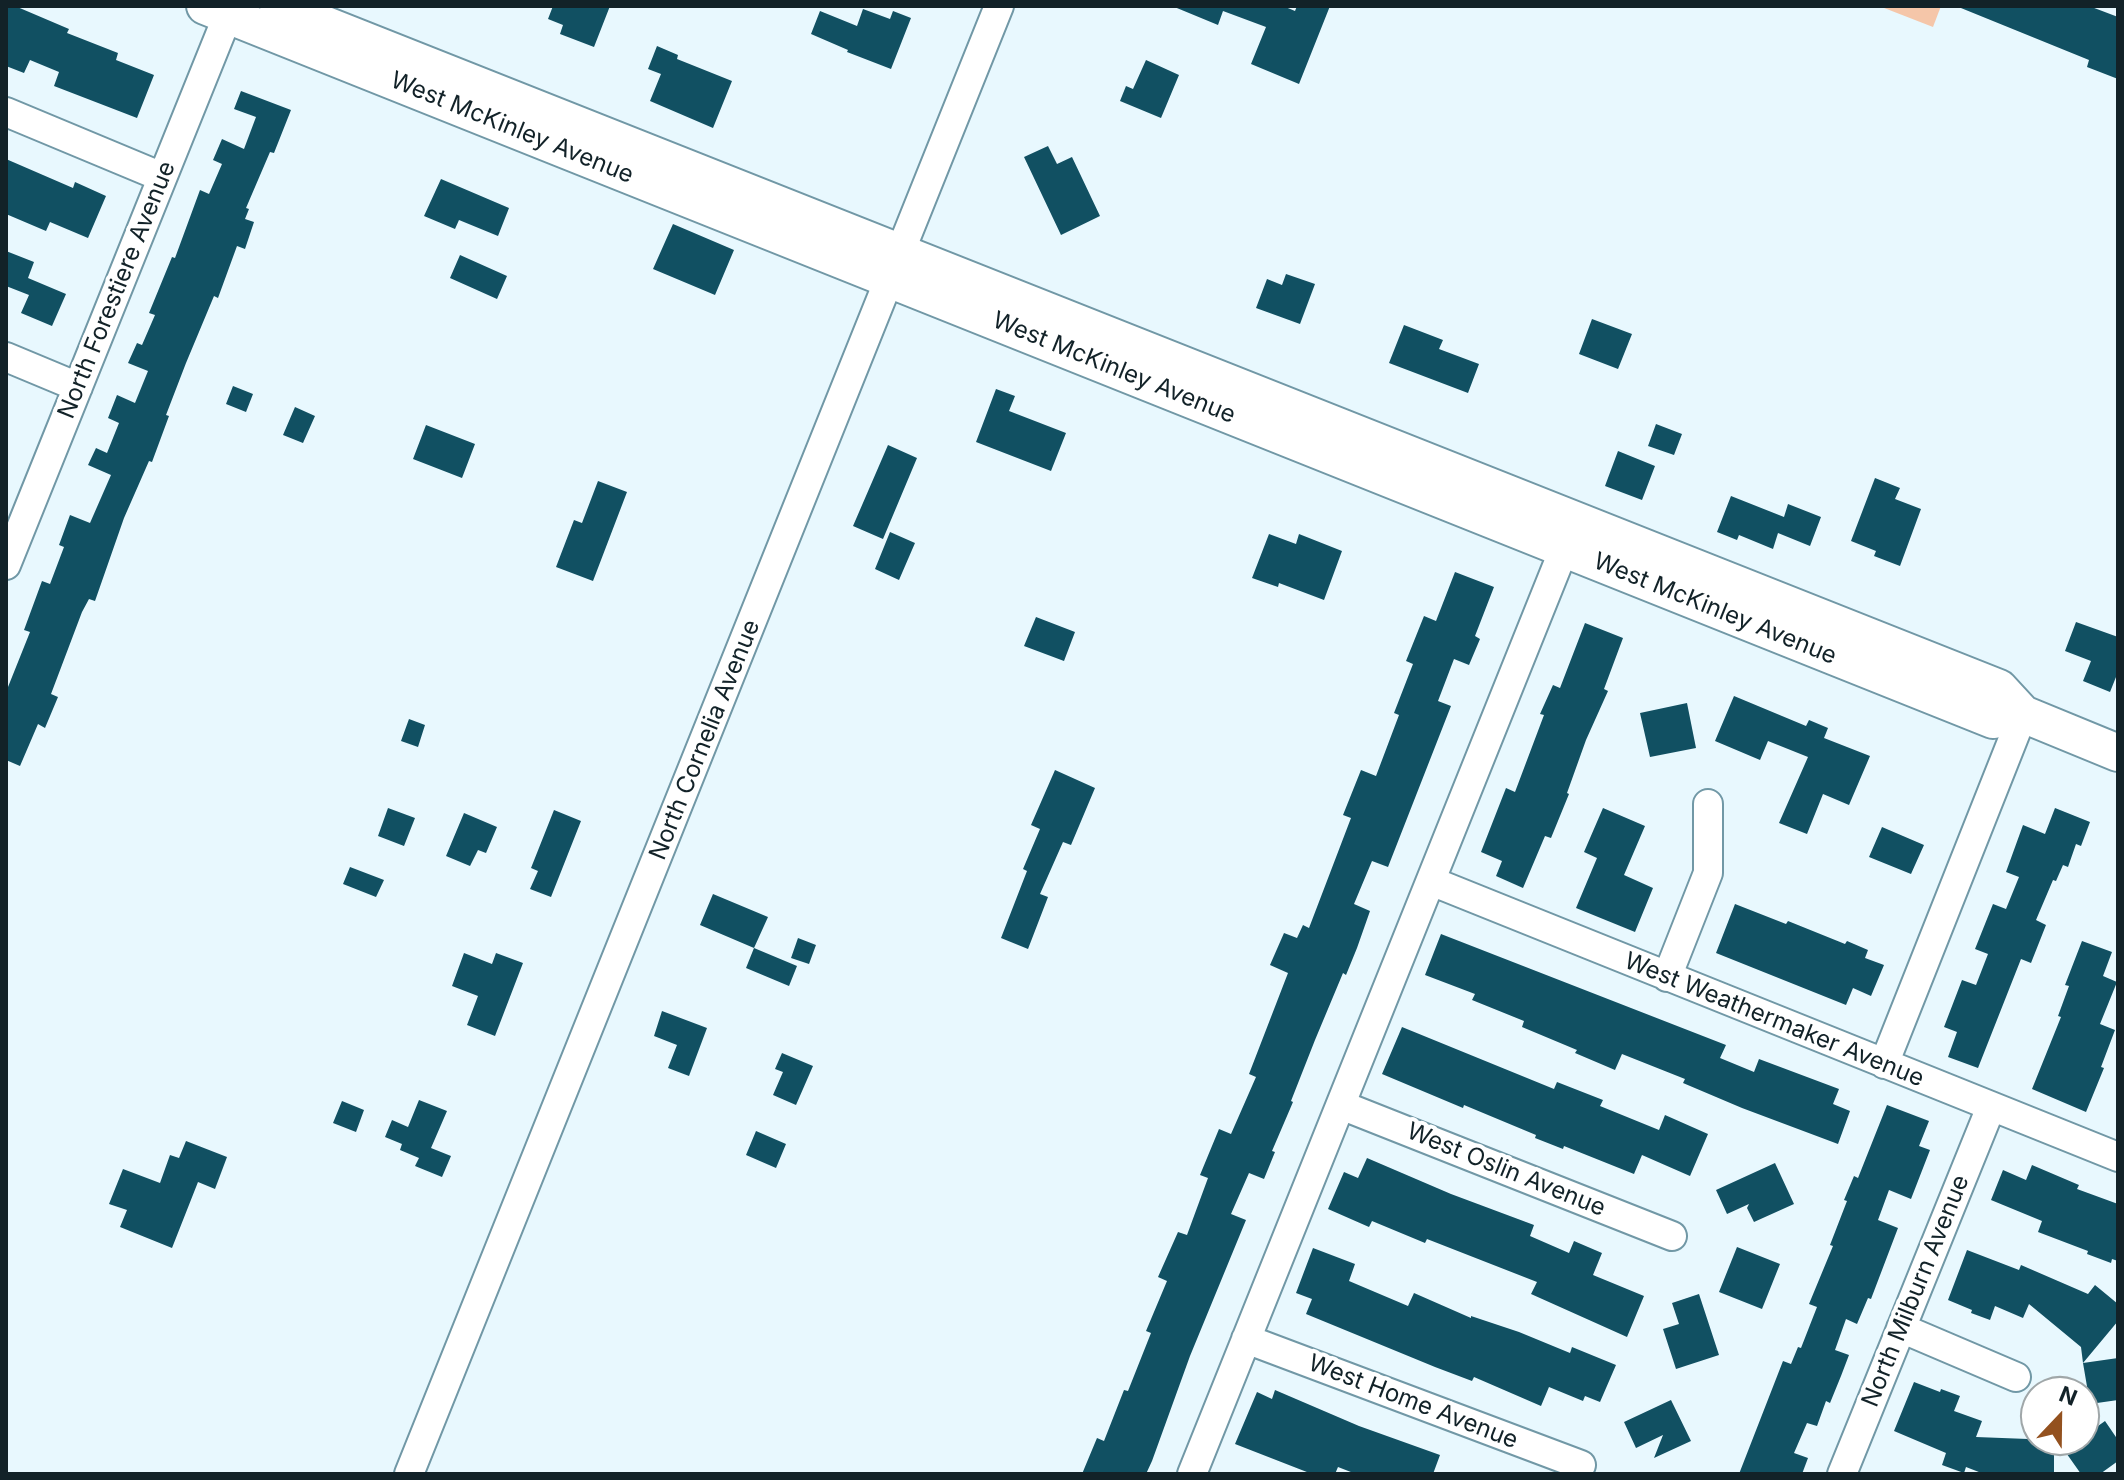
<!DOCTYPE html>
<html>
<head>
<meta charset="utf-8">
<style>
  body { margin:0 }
  #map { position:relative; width:2124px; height:1480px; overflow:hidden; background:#e8f8fe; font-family:Inter,sans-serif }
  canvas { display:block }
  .frame { position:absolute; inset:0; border:8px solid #122228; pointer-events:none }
  .north { position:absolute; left:2020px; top:1376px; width:80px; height:80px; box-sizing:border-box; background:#fff; border:2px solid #a0a7a9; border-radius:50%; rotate:22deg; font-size:22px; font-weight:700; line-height:32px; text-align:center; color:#122228 }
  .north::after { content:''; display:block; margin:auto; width:28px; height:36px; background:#93511f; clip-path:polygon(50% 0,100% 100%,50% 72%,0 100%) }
</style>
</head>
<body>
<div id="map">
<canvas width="2124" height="1480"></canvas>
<div class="frame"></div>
<div class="north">N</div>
</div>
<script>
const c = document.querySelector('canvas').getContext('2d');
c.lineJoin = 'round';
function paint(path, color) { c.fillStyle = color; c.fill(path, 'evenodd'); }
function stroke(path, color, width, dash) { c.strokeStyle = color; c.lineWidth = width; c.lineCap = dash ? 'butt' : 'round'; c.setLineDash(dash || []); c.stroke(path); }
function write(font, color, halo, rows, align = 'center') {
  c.font = font + ' Inter,sans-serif'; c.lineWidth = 8; c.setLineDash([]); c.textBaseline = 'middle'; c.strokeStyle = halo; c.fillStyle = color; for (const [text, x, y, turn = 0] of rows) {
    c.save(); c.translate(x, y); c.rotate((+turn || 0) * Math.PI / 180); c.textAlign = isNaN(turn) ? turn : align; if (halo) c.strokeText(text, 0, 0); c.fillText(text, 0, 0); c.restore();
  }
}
const green = new Path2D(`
  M1879 6H1941L1933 27Z`);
const building = new Path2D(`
  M6 6H15L69 29 67 33 118 53 116 60 154 75 137 118 54 86 59 72 30 60 24 73 6 66Z
  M553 6H610L594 47 560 34 563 25 548 19Z
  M1172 6H1283L1295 11 1297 6H1330L1299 84 1251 64 1266 27 1223 11 1218 25Z
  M1956 6H2089L2118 17V79L2087 67 2089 60Z
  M863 9 890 19 893 11 911 18 891 69 847 52 848 50 811 34 820 11 857 26Z
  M657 46 678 55 677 59 732 81 713 128 650 101 661 74 648 69Z
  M1146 60 1179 75 1161 118 1120 101 1126 86 1133 89Z
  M241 91 291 110 274 153 270 152 246 208 249 209 245 219 254 222 245 249 237 246 218 298 214 296 186 363 166 415 169 416 152 462 149 461 124 518 95 601 89 599 82 612 51 694 58 697 45 728 38 724 20 766 6 760V692L30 632 24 630 42 581 50 584 64 547 59 545 70 515 90 523 111 475 88 465 96 448 107 453 119 423 108 418 117 395 135 403 148 371 128 363 137 343 142 345 155 315 149 313 172 257 175 258 200 190 209 194 222 164 213 160 222 139 244 149 256 117 234 109Z
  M1048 146 1057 164 1072 157 1100 216 1061 235 1024 157Z
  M6 159 73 188 75 182 106 196 88 238 50 222 46 231 6 214Z
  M441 179 509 208 498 236 459 220 455 229 424 216Z
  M673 224 734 250 715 295 653 269Z
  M6 251 34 262 28 278 66 294 52 326 21 313 29 295 6 286Z
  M460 255 507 276 497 299 450 278Z
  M1286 274 1315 284 1300 324 1256 308 1267 279 1282 285Z
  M1592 319 1632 334 1618 369 1579 354Z
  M1404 325 1443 340 1439 349 1479 364 1468 393 1389 363Z
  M233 386 253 394 246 412 226 404Z
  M996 389 1015 396 1009 411 1066 433 1051 471 976 442Z
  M295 407 315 416 303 443 283 435Z
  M1656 424 1682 434 1674 455 1648 446Z
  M426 425 475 444 462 478 413 459Z
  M888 445 917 458 883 539 853 526Z
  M1618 451 1655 466 1642 500 1605 486Z
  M1875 478 1900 488 1895 499 1921 509 1900 566 1874 556 1876 551 1851 541Z
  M598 481 627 492 593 581 556 567 574 520 582 523Z
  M1731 496 1784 517 1788 504 1821 517 1810 546 1778 533 1773 549 1739 535 1737 540 1717 532Z
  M890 532 915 543 899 580 875 569Z
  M1269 534 1296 544 1299 534 1342 551 1324 600 1279 583 1278 587 1252 578Z
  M1455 572 1494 587 1475 636 1480 639 1469 665 1454 659 1438 701 1451 706 1388 867 1372 861 1354 904 1370 911 1357 948 1346 975 1343 973 1315 1040 1291 1101 1293 1102 1272 1151 1275 1152 1264 1179 1249 1173 1231 1214 1246 1220 1190 1356 1152 1461 1146 1474H1082L1097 1438 1104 1441 1124 1390 1128 1391 1151 1333 1146 1331 1167 1281 1158 1277 1178 1232 1187 1235 1208 1178 1200 1175 1219 1129 1231 1134 1256 1077 1249 1074 1288 973 1270 965 1284 933 1297 938 1303 925 1309 928 1351 818 1343 815 1361 770 1376 776 1399 715 1394 713 1413 664 1406 661 1424 616 1436 621Z
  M1036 617 1075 632 1064 661 1024 646Z
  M2076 622 2118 637V672L2110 692 2083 681 2091 661 2065 651Z
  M1585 623 1623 638 1604 689 1608 691 1586 740 1567 793 1569 794 1551 838 1545 836 1523 888 1496 876 1502 861 1481 852 1506 788 1515 792 1544 715 1540 714 1553 685 1560 688Z
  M1734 696 1806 726 1809 720 1828 728 1824 738 1870 756 1849 805 1823 794 1807 834 1779 823 1808 757 1768 741 1760 760 1715 741Z
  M1687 703 1696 748 1650 757 1640 713Z
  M409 719 425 725 418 747 401 741Z
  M1055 770 1095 788 1071 845 1063 842 1040 894 1048 897 1028 949 1001 938 1027 871 1023 869 1040 829 1031 825Z
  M388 808 415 818 404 846 378 836Z
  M1603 808 1645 826 1624 875 1653 888 1635 932 1576 908 1597 858 1584 852Z
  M2055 808 2090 822 2081 846 2076 844 2068 867 2063 865 2056 881 2053 880 2036 920 2046 925 2031 963 2021 959 1978 1068 1948 1057 1957 1032 1944 1027 1962 980 1976 985 1988 954 1975 949 1993 904 2006 909 2019 877 2006 872 2023 825 2045 834Z
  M554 810 581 821 551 897 530 889 538 871 531 868Z
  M464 813 497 827 486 853 478 850 470 866 446 856Z
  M1882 827 1924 845 1911 874 1869 857Z
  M350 867 384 880 376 897 343 884Z
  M713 894 768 917 754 948 700 925Z
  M1735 904 1786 924 1788 921 1845 944 1847 941 1868 950 1865 958 1884 965 1871 996 1853 988 1846 1005 1716 953Z
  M1441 934 1726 1045 1720 1058 1754 1072 1759 1059 1839 1089 1833 1104 1850 1111 1838 1144 1742 1108 1683 1083 1685 1079 1622 1054 1615 1070 1575 1053 1577 1050 1522 1027 1524 1021 1472 1000 1475 994 1425 975Z
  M798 938 816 945 809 964 791 958Z
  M2082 941 2112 952 2103 976 2117 982 2100 1024 2115 1030 2101 1067 2104 1068 2086 1112 2032 1089 2061 1017 2058 1016 2069 986 2065 985Z
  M754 948 797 966 789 986 746 968Z
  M464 953 492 964 496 953 523 963 495 1036 467 1025 478 996 452 986Z
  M662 1011 707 1028 689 1076 668 1068 677 1045 654 1036Z
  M1402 1027 1554 1089 1557 1082 1603 1100 1600 1106 1659 1130 1665 1115 1708 1134 1690 1176 1642 1155 1634 1174 1564 1146 1563 1149 1535 1138 1536 1135 1464 1105 1463 1108 1382 1074Z
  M782 1053 813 1066 796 1105 773 1095 783 1072 775 1069Z
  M419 1100 447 1111 431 1148 451 1156 442 1177 415 1166 419 1158 400 1150 402 1144 385 1137 392 1120 408 1127Z
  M342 1101 364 1110 356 1132 333 1123Z
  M1887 1105 1929 1121 1919 1146 1930 1150 1911 1199 1889 1190 1878 1220 1898 1228 1871 1299 1868 1298 1857 1324 1846 1319 1835 1350 1849 1355 1841 1376 1830 1403 1826 1401 1817 1426 1807 1423 1794 1453 1808 1458 1802 1474H1739L1783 1361 1791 1364 1798 1347 1801 1348 1817 1307 1809 1304 1833 1246 1830 1245 1847 1201 1844 1200 1854 1176 1858 1178Z
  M756 1131 786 1144 776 1168 746 1155Z
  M186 1141 227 1157 215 1189 198 1182 172 1248 120 1227 127 1210 109 1204 123 1169 160 1183 170 1155 179 1158Z
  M1367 1158 1451 1194 1534 1225 1530 1236 1569 1253 1574 1241 1602 1253 1593 1275 1644 1296 1627 1337 1531 1294 1537 1282 1427 1239 1425 1243 1372 1221 1369 1227 1328 1209 1344 1172 1358 1178Z
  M1775 1163 1794 1204 1754 1222 1747 1208 1749 1204 1727 1214 1716 1190Z
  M2032 1165 2079 1185 2077 1189 2118 1204V1261L2112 1259 2111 1263 2087 1254 2088 1251 2038 1232 2042 1221 1991 1200 2003 1170 2026 1180Z
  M1737 1247 1780 1264 1762 1309 1719 1292Z
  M1313 1248 1355 1264 1349 1281 1408 1306 1414 1293 1471 1318V1316L1519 1332 1570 1353 1572 1347 1616 1365 1600 1402 1585 1396 1583 1401 1549 1387 1541 1406 1474 1377 1472 1381 1435 1367 1306 1314 1312 1299 1296 1293Z
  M1967 1250 2019 1270 2021 1265 2088 1294 2095 1285 2118 1304V1321L2083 1363 2081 1347 2029 1304 2023 1318 1995 1306 1990 1320 1971 1313 1972 1310 1948 1300Z
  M1699 1294 1719 1355 1676 1369 1663 1329 1679 1324 1672 1303Z
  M2118 1358V1400L2090 1404 2083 1363Z
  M1914 1382 1940 1392 1941 1389 1960 1396 1954 1411 1982 1421 1976 1437 2054 1440V1474H1984L1966 1467 1964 1473 1942 1465 1946 1453 1894 1431Z
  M1275 1390 1359 1426 1440 1455 1433 1474H1356L1338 1467 1335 1474H1312L1235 1444 1257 1392 1272 1399Z
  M1671 1400 1691 1441 1654 1458 1663 1435 1636 1448 1624 1422Z
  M2105 1421 2118 1440V1461L2100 1474H2081L2057 1440H2084V1436Z`);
const minor = new Path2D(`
  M6 112 162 177
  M6 357 78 387
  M6 565 228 15
  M1431 881 2118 1157
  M1667 977 1708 873V804
  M1884 1064 2023 714
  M1341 1105 1672 1236
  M1901 1328 2016 1377
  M1246 1339 1581 1465
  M409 1474 999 6
  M1192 1474 1564 549
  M1842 1474 1991 1107`);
const major = new Path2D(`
  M205 6 1993 720 2023 714
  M278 6 1999 688 2023 714 2118 753`);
const streetNames = [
  ["West McKinley Avenue",512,128,22],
  ["North Forestiere Avenue",117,290,-68],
  ["West McKinley Avenue",1114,368,22],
  ["West McKinley Avenue",1715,609,22],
  ["North Cornelia Avenue",705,740,-68],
  ["West Weathermaker Avenue",1774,1020,22],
  ["West Oslin Avenue",1506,1170,22],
  ["North Milburn Avenue",1916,1291,-68],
  ["West Home Avenue",1413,1402,21]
];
paint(green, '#f5c6a9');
paint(building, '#115062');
stroke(minor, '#7198a6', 32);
stroke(major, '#7198a6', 40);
stroke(minor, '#fff', 28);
stroke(major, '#fff', 36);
write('24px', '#122228', '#fff', streetNames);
</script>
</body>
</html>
